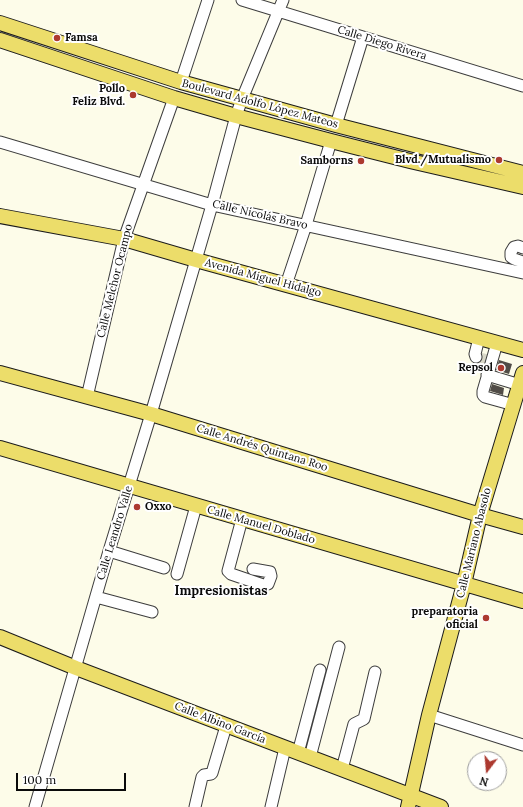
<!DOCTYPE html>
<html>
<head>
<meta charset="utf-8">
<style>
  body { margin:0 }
  #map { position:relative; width:523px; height:807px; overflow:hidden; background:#fdfce9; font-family:Lora,serif }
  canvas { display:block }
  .north { position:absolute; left:467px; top:751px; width:40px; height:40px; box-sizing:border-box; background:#fff; border:1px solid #9d9d9d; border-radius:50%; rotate:196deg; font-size:11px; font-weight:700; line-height:16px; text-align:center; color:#0a0a0a }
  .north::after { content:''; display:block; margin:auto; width:14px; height:18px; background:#ac392f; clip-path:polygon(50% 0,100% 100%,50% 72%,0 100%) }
  .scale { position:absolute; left:16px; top:773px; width:110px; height:18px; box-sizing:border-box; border:2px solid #0a0a0a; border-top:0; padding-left:5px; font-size:12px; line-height:14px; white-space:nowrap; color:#0a0a0a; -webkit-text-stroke:3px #fff; paint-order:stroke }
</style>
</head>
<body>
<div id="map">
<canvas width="523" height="807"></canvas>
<div class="north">N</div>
<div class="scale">100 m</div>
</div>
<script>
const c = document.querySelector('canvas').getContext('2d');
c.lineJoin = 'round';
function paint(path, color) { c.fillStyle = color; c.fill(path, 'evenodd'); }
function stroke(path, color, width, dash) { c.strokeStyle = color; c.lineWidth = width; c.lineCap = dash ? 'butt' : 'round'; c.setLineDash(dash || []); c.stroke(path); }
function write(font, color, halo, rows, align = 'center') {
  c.font = font + ' Lora,serif'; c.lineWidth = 4; c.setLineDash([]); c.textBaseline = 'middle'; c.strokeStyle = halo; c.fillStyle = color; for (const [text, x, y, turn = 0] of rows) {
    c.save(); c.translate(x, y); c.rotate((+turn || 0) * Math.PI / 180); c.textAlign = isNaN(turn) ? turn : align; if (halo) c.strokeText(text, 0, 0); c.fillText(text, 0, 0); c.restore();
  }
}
const building = new Path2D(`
  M499 360 512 364 509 374 496 370Z
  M492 384 504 388 503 395 490 391Z`);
const minorTunnel = new Path2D(`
  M476 357 487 360`);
const minor = new Path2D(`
  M242 0 523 86
  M181 82 208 0
  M336 125 363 37
  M0 142 212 205 523 273
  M523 248 518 246 514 247 511 252V257L514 259 523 262
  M286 285 306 225 331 141
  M497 343 483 391V395L485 397 514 405
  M476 357 475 354 479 338
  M487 375 520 385
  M87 397 124 239 174 98
  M242 519 228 571 231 574 263 585 268 584 271 576 270 572 253 569
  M109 551 164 568
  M177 574 196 506
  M96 597 152 612
  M429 715 523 745
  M298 753 320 670
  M310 757 339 647
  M342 769 354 724 364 719 375 672
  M35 807 109 551 151 414 212 205 236 116 242 99 283 0
  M195 807 202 777 204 775 211 774 212 773 226 726
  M271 807 285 748`);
const major = new Path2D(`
  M0 23 181 82 336 125 523 173
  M0 40 174 98 236 116 331 141 410 161 523 187
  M0 216 124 239 196 260 523 350
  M0 373 151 414 480 515 523 527
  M0 448 523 601
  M0 637 76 668 441 807
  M408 807 429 715 464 584 480 515 523 373`);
const markers = [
  [57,38,4,"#ac392f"],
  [133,95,4,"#ac392f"],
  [499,160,4,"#ac392f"],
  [361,161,4,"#ac392f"],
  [501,368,4,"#ac392f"],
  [137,507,4,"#ac392f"],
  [486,618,4,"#ac392f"]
];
const poiNames = [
  ["Famsa",65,38,"left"],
  ["Pollo",125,89],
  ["Feliz Blvd.",125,102],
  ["Blvd./Mutualismo",491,160],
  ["Samborns",353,161],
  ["Repsol",493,368],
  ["Oxxo",145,507,"left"],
  ["preparatoria",478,612],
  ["oficial",478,625]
];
const streetNames = [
  ["Calle Diego Rivera",382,43,17],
  ["Boulevard Adolfo López Mateos",260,104,15],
  ["Calle Nicolás Bravo",260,215,13],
  ["Avenida Miguel Hidalgo",263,278,15],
  ["Calle Melchor Ocampo",115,281,-76],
  ["Calle Andrés Quintana Roo",262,448,17],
  ["Calle Manuel Doblado",261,525,16],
  ["Calle Leandro Valle",115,533,-73],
  ["Calle Mariano Abasolo",474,543,-76],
  ["Calle Albino García",220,723,21]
];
const quarterNames = [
  ["Impresionistas",221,591]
];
paint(building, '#514c47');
stroke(minorTunnel, '#d9d8c8', 11, [11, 5.5]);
stroke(minor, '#3d3d3d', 13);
stroke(major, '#1b1b1b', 16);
stroke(minor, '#fff', 11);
stroke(major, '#ecdd6a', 14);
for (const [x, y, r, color] of markers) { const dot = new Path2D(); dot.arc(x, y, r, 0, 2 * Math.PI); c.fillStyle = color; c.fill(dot); stroke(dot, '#fff', 1.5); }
write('bold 11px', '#0a0a0a', '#fff', poiNames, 'right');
write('11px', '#0a0a0a', '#fff', streetNames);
write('bold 13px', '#0a0a0a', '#fff', quarterNames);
</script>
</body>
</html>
